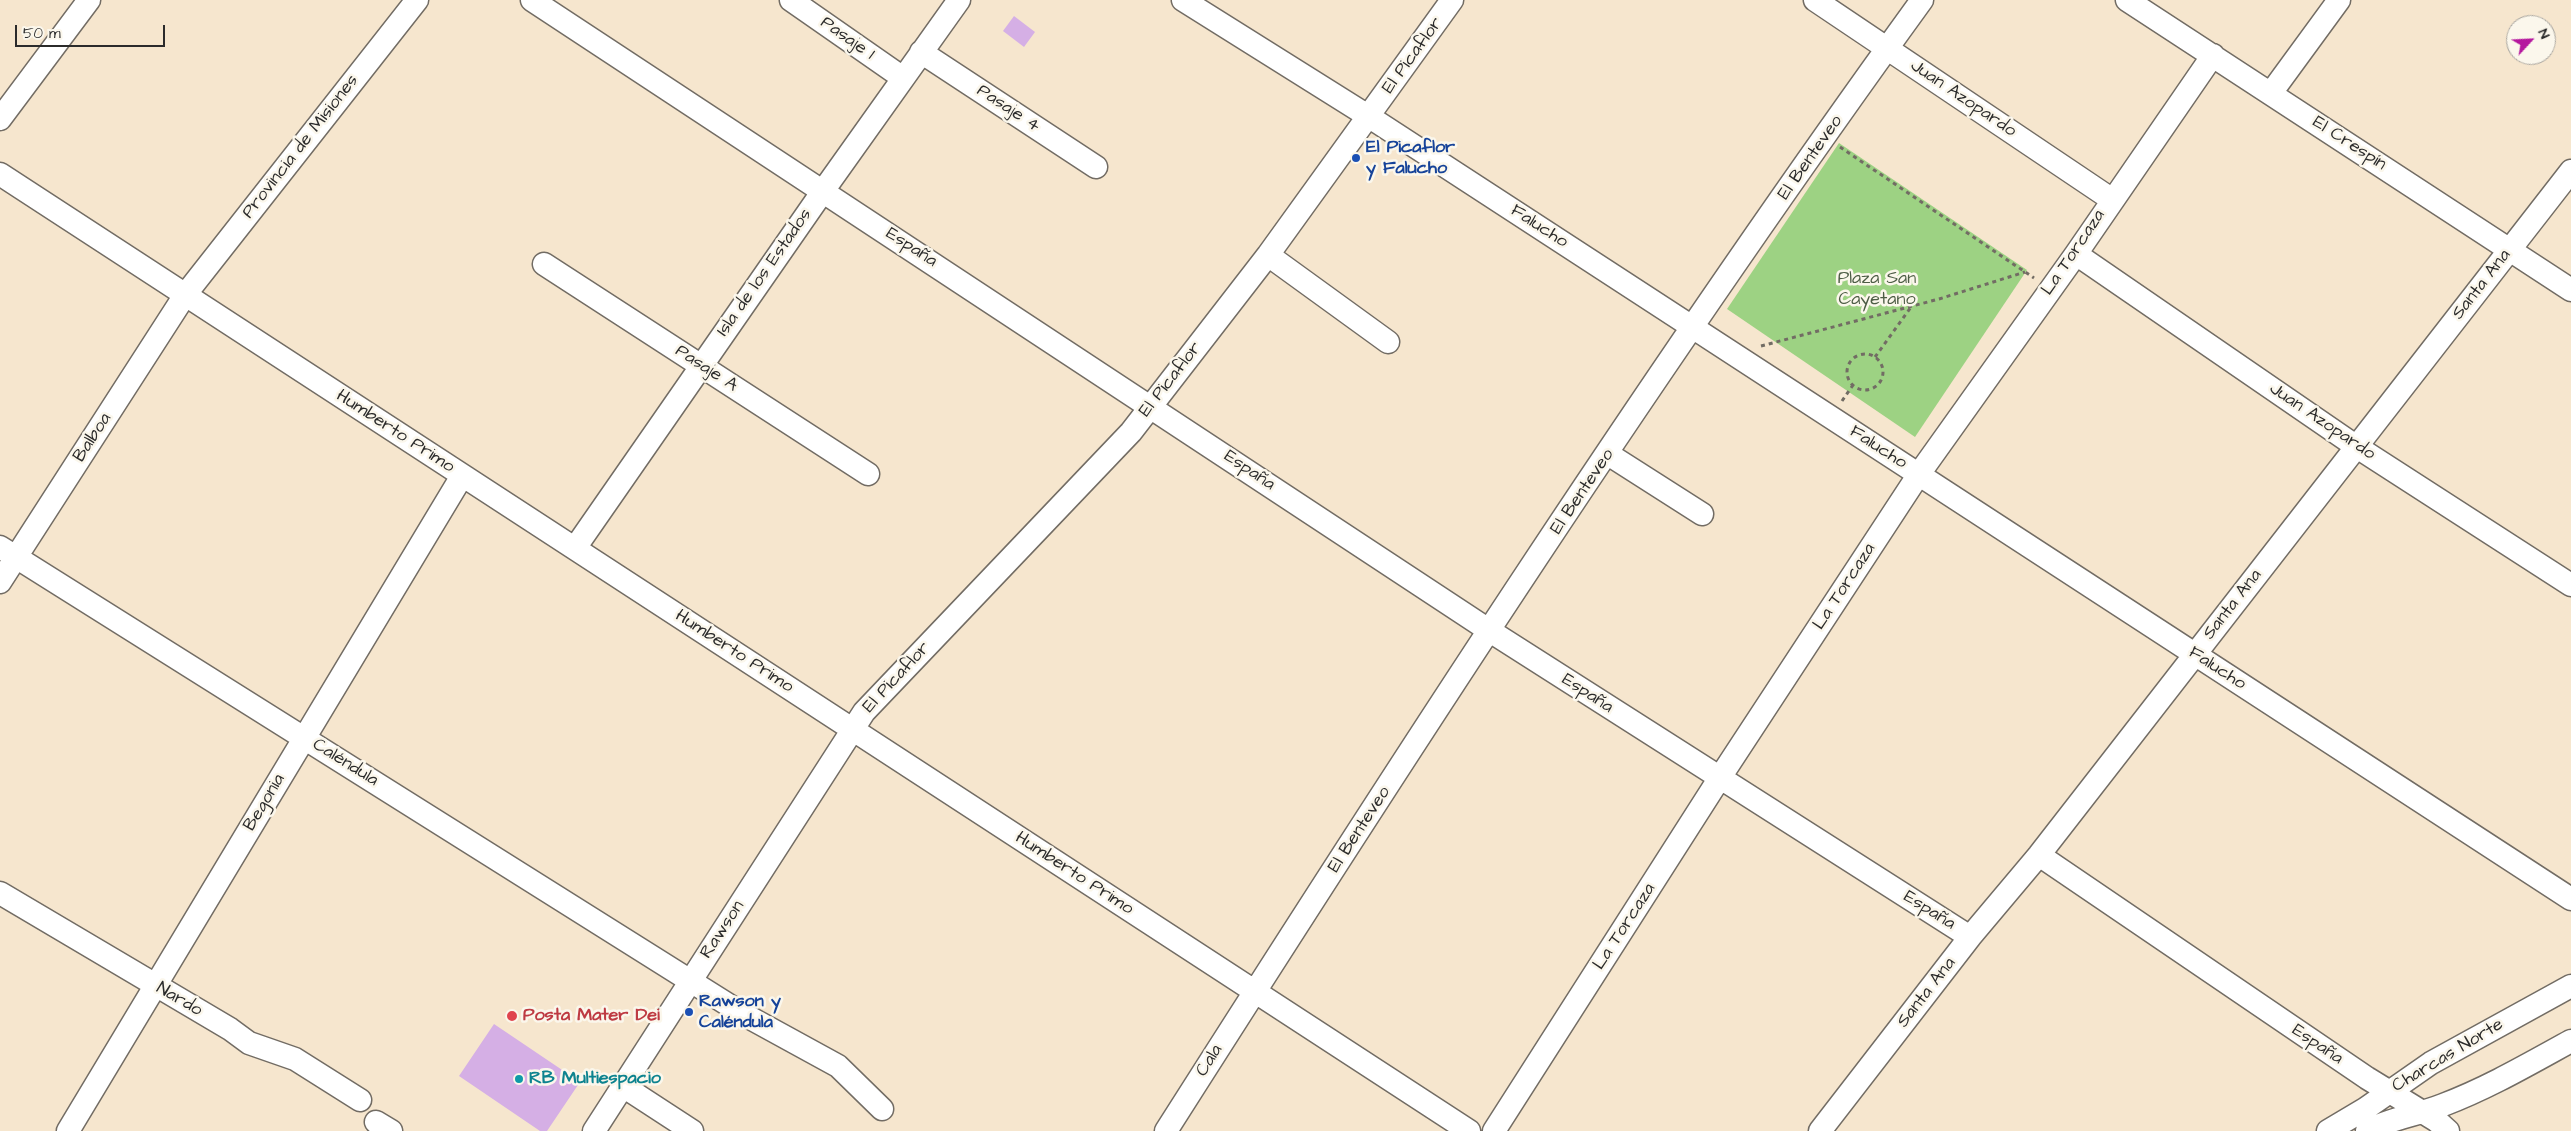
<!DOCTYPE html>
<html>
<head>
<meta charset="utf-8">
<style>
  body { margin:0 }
  #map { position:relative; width:2571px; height:1131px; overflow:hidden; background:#f6e6ce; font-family:"Architects Daughter",sans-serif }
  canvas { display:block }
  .north { position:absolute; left:2506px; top:15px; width:50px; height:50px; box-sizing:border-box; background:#fbf7ec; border:1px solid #a8a59f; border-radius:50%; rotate:65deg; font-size:14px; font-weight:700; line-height:20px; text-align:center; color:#2b2b2b }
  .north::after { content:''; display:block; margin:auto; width:18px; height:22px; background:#b5179e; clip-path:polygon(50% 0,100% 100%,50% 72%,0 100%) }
  .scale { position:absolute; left:15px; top:25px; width:150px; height:22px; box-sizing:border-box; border:2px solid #2b2b2b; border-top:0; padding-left:6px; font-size:15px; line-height:18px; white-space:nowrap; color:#2b2b2b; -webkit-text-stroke:4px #fbf7ec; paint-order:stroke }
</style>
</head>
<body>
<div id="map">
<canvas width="2571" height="1131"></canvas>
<div class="north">N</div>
<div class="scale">50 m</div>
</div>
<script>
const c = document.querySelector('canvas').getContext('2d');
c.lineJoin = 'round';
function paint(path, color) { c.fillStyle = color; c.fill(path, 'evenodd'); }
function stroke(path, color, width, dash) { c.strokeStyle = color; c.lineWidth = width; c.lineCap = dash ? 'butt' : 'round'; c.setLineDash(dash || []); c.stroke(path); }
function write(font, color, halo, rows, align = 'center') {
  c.font = font + ' "Architects Daughter",sans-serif'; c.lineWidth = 5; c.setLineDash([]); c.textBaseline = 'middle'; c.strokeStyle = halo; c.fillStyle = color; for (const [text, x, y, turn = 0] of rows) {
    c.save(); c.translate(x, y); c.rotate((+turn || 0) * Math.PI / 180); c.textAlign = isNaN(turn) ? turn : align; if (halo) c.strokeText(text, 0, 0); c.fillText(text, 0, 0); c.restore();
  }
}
const green = new Path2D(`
  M1839 143 2027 270 1915 437 1727 309Z`);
const building = new Path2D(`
  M1014 16 1035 32 1024 47 1003 31Z
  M494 1024 580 1082 547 1131H540L459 1076Z`);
const path = new Path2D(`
  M1840 147 2034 278
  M1761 346 1939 299 2025 272
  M1847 372a18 18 0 1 1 36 0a18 18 0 1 1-36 0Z
  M1875 357 1911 307
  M1842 401 1853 385`);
const minor = new Path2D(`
  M532 0 1490 631 1970 937
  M791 0 903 78
  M1183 0 1368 116 2571 899
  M1815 0 2111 199
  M2127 0 2571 290
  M921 52 1096 167
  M2271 93 2339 0
  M0 119 89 0
  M0 174 1469 1131
  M2076 254 2357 447 2571 585
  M1268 255 1388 342
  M544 264 868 474
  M1608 454 1702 514
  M0 547 743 1014 838 1066 882 1109
  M575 548 823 191 959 0
  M0 582 185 295 417 0
  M2039 855 2367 1078 2437 1121 2448 1131
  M0 893 230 1029 249 1043 295 1059 360 1100
  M623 1086 692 1131
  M376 1122 391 1131
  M68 1131 462 476
  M594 1131 864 712 1131 432 1268 255 1452 0
  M1166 1131C1409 749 1656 367 1922 0
  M1494 1131 1719 779 1919 474 2076 254 2213 55
  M1820 1131 1970 937 2039 855 2571 171
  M2328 1131 2365 1109 2431 1063 2571 986
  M2367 1131C2391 1118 2418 1115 2443 1105 2488 1088 2529 1064 2571 1041`);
const markers = [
  [1356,158,5,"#1a4fb4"],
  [689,1012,5,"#1a4fb4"],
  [512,1016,6,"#e0444e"],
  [519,1079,5,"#0f9aa8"]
];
const streetNames = [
  ["Pasaje 1",847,39,35],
  ["El Picaflor",1413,56,-54],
  ["Juan Azopardo",1963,99,34],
  ["Pasaje 4",1008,109,33],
  ["El Crespín",2349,144,33],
  ["Provincia de Misiones",301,147,-52],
  ["El Benteveo",1811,158,-55],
  ["Falucho",1539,227,33],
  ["España",911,248,33],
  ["La Torcaza",2074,253,-56],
  ["Isla de los Estados",765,273,-55],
  ["Santa Ana",2482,285,-52],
  ["Pasaje A",706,369,33],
  ["El Picaflor",1171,380,-52],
  ["Juan Azopardo",2322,422,34],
  ["Humberto Primo",395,432,33],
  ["Balboa",93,438,-57],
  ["Falucho",1878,448,33],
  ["España",1249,471,34],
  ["El Benteveo",1583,492,-56],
  ["La Torcaza",1845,587,-57],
  ["Santa Ana",2233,605,-52],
  ["Humberto Primo",734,652,33],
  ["Falucho",2217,669,33],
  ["El Picaflor",897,678,-47],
  ["España",1587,694,33],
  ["Caléndula",345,763,32],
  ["Begonia",265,803,-59],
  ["El Benteveo",1360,830,-57],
  ["Humberto Primo",1074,874,33],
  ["España",1929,911,32],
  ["La Torcaza",1625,927,-57],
  ["Rawson",723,930,-57],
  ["Santa Ana",1927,993,-52],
  ["Nardo",179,1000,30],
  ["España",2317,1045,34],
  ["Charcas Norte",2448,1056,-31],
  ["Cala",1210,1061,-58]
];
const transitNames = [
  ["El Picaflor",1366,148],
  ["y Falucho",1366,169],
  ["Rawson y",699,1002],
  ["Caléndula",699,1023]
];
const parkNames = [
  ["Plaza San",1877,279],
  ["Cayetano",1877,300]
];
const healthNames = [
  ["Posta Mater Dei",523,1016]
];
const cultureNames = [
  ["RB Multiespacio",529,1079]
];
paint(green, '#9dd283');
paint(building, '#d5afe5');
stroke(minor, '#726c64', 25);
stroke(path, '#726c64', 3, [4, 4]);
stroke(minor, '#fff', 22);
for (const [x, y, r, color] of markers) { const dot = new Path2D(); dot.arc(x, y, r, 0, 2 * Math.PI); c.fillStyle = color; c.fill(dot); stroke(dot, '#fbf7ec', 2); }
write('18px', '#2b2b2b', '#fbf7ec', streetNames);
write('bold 18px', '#164399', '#fbf7ec', transitNames, 'left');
write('18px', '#4d5d45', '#fbf7ec', parkNames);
write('bold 18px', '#be3a42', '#fbf7ec', healthNames, 'left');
write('bold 18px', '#0d838f', '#fbf7ec', cultureNames, 'left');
</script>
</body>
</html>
